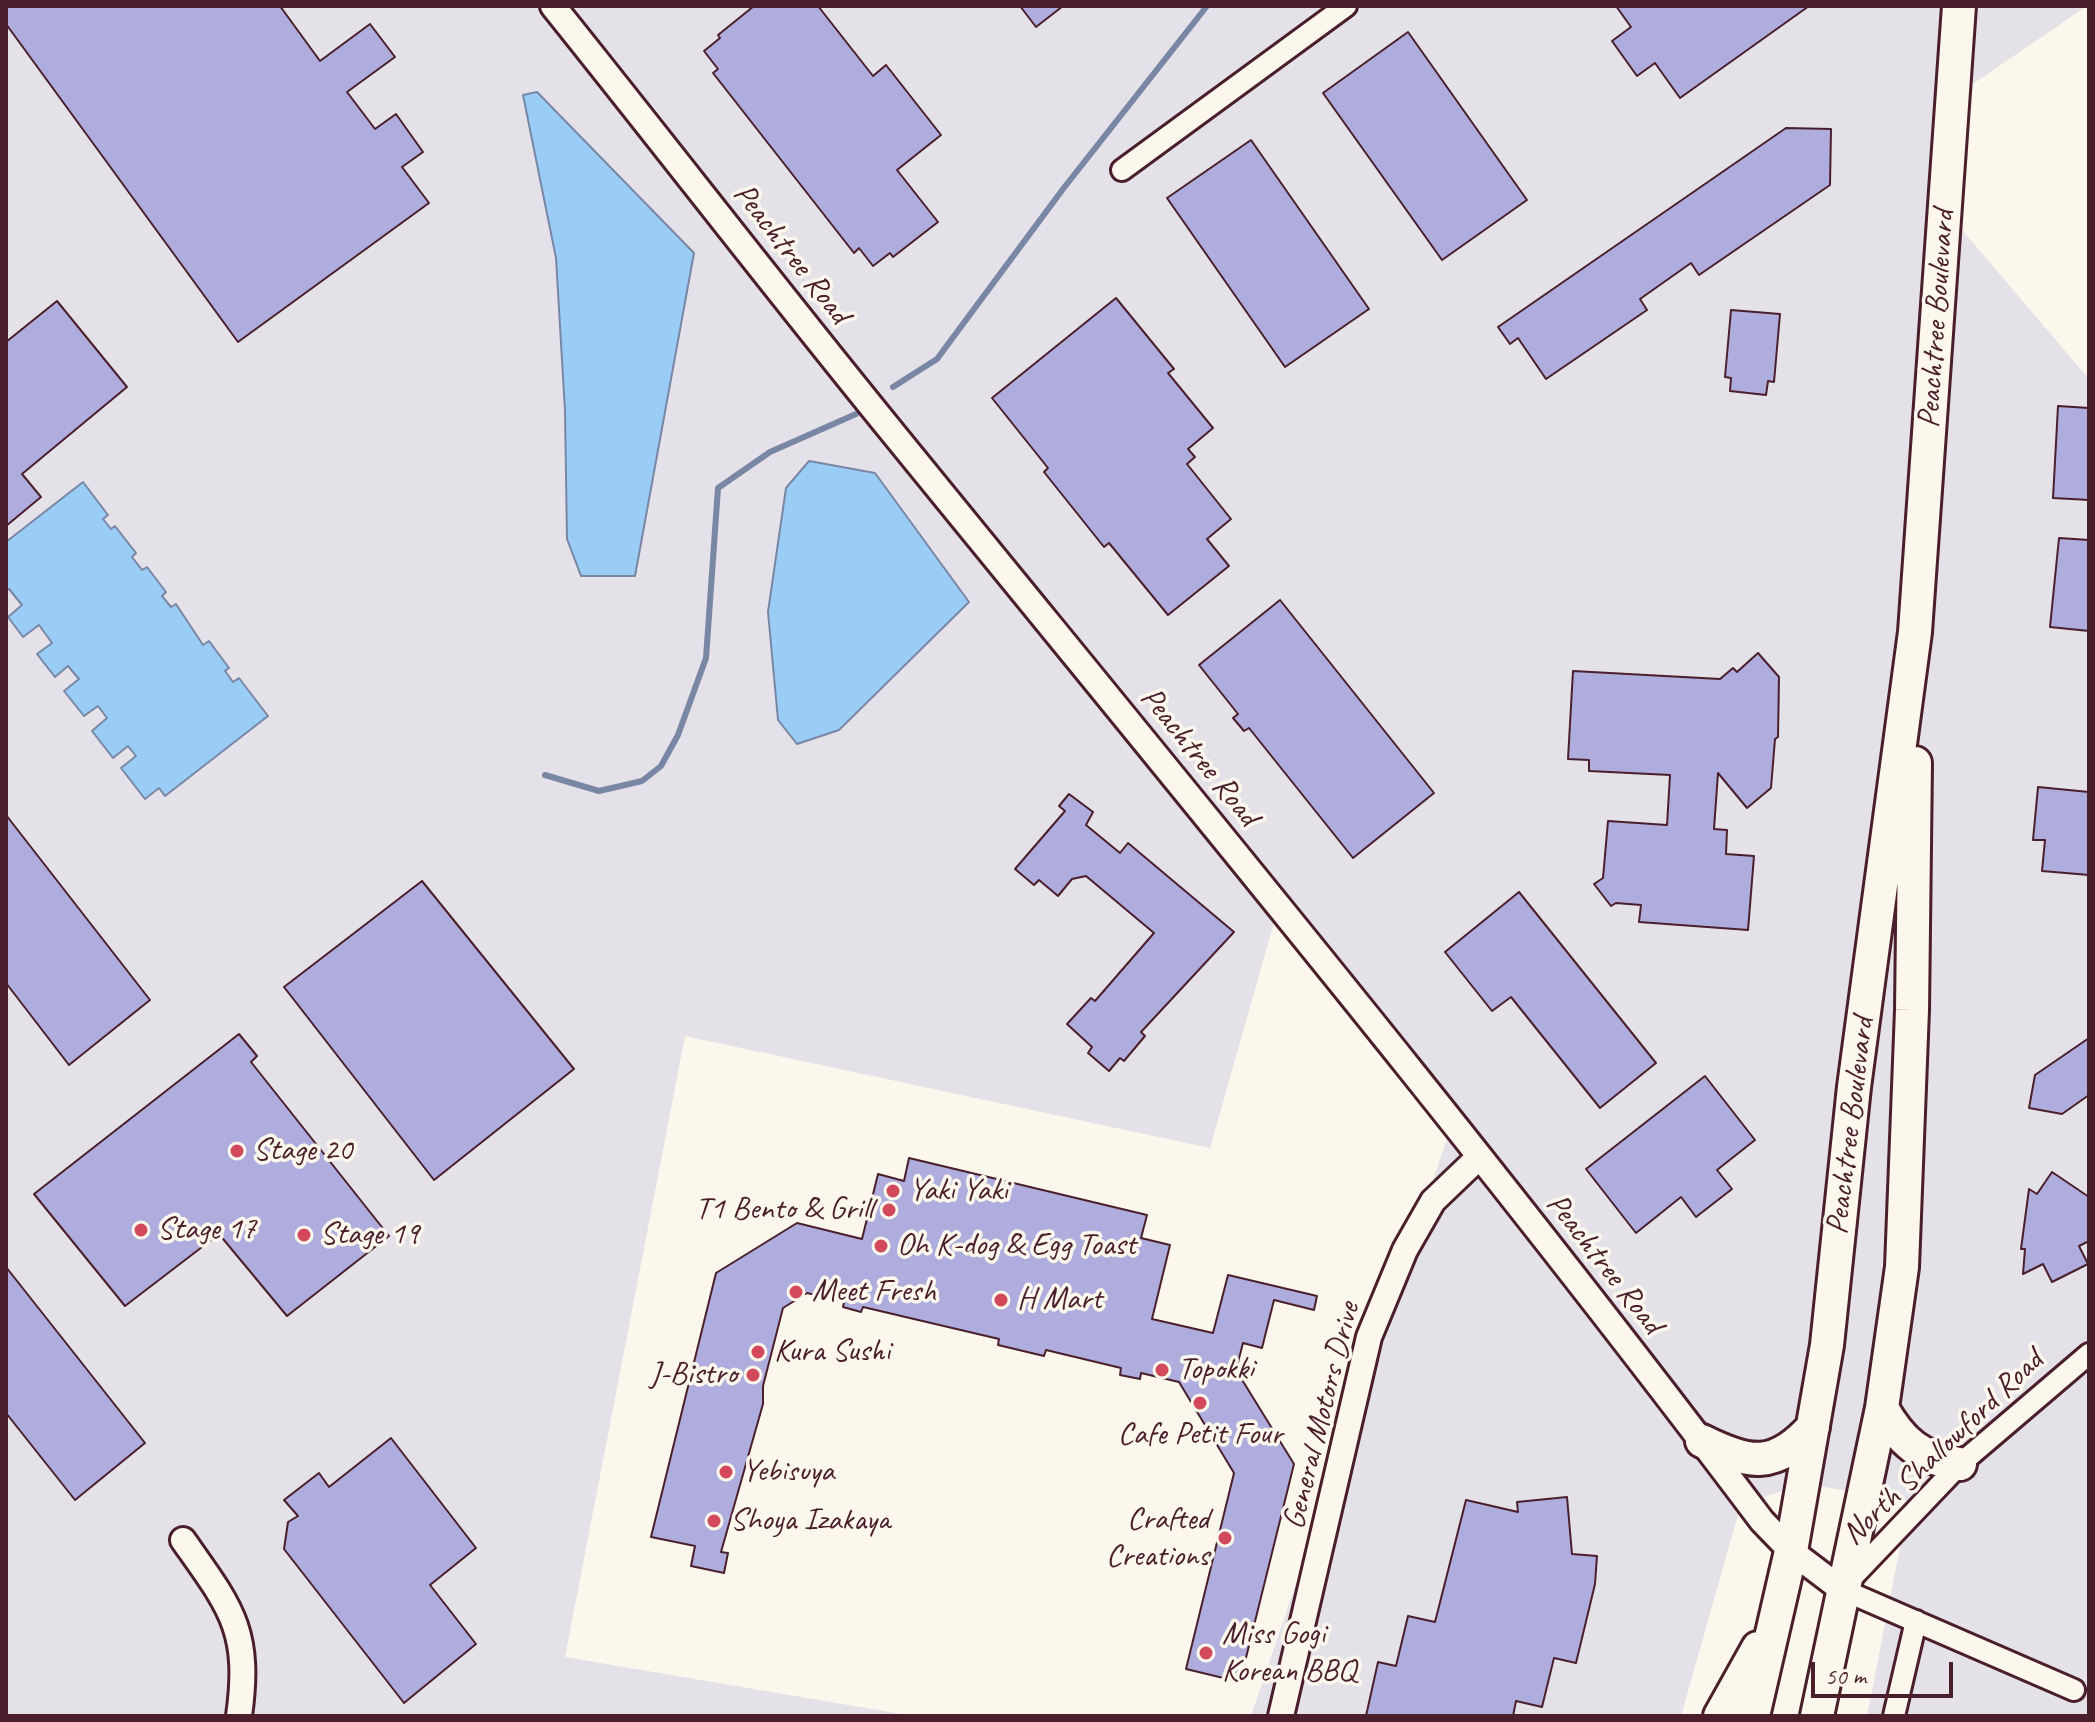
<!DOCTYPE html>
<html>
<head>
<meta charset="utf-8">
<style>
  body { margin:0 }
  #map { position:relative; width:2095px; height:1722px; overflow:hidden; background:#fbf7ec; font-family:Caveat,sans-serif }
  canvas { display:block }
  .frame { position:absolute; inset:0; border:8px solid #4a1f2b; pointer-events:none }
  .scale { position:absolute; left:1811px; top:1662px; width:142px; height:36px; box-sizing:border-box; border:4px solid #4a1f2b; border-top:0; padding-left:10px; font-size:24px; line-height:28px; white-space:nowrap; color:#4a1f2b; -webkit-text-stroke:6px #fbf7ec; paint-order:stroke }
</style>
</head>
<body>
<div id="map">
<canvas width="2095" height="1722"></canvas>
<div class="frame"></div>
<div class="scale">50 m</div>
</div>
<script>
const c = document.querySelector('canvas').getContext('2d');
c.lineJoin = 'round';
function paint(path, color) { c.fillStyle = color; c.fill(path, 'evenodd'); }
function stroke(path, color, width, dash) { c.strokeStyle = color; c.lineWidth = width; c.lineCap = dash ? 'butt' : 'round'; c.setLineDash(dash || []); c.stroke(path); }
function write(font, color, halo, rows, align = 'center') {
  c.font = font + ' Caveat,sans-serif'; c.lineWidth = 7; c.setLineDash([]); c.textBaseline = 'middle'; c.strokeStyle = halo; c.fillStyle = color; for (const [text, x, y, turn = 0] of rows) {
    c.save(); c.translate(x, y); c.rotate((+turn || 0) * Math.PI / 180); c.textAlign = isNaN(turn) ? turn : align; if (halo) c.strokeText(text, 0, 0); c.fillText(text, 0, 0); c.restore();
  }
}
const built = new Path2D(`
  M6 6H2087L1955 96 1951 217 2089 379V1716H1867L1909 1501 1806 1484 1741 1504 1681 1716H1251L1448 1136 1275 919 1210 1148 685 1036 565 1657 913 1716H6Z`);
const water = new Path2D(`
  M537 92 694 253 635 576H581L567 539 565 411 556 258 523 95Z
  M809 461 875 473 969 602 839 730 797 744 778 720 768 612 786 488Z
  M83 482 108 515 103 519 111 529 115 526 136 553 132 557 142 570 147 567 166 592 162 596 171 607 176 604 203 645 209 641 229 668 225 671 233 682 239 678 268 716 165 796 159 788 145 799 121 768 136 756 128 746 113 758 92 731 107 718 98 706 84 716 64 691 79 679 68 666 55 677 37 654 52 643 39 625 23 637 8 617 22 605 9 589 6 590V542Z`);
const stream = new Path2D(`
  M893 387 937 359 1063 189 1207 6
  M545 775 599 791 642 781 661 766 678 735 706 658 718 488 770 452 856 414`);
const building = new Path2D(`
  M6 6H280L320 61 370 24 395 57 347 92 375 129 396 114 423 152 402 167 429 203 238 342 6 24Z
  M754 6H818L873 76 886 65 941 135 897 170 938 222 893 257 890 253 873 266 859 248 854 253 713 73 718 69 704 51 720 38 718 35Z
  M1020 6H1063L1036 27Z
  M1616 6H1809L1680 98 1655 63 1637 76 1612 41 1631 27Z
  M1408 32 1527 200 1442 260 1323 93Z
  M1786 128 1831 129 1830 185 1699 275 1691 263 1640 299 1647 310 1546 379 1518 338 1510 344 1498 327Z
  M1251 140 1369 309 1285 367 1167 198Z
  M1116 298 1174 369 1168 373 1213 428 1188 449 1195 457 1187 464 1231 519 1207 539 1229 566 1168 615 1109 543 1104 547 1044 472 1048 468 992 398Z
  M57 301 127 387 22 474 41 497 6 526V342Z
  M1731 310 1780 314 1774 382 1768 381 1766 395 1730 391 1731 378 1725 377Z
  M2058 406 2089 408V500L2053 498Z
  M2059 538 2089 540V631L2050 627Z
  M1280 600 1434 793 1353 858 1249 728 1244 731 1233 718 1238 714 1199 665Z
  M1758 653 1779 677 1778 737 1775 739 1771 788 1747 808 1718 773 1714 829 1727 830 1726 854 1754 856 1748 930 1639 922 1641 905 1616 903 1611 906 1594 884 1603 878 1608 821 1667 825 1670 775 1589 771V760L1568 759 1573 671 1720 679 1733 668 1737 672Z
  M2038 787 2089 792V875L2042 871 2045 840H2033Z
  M1069 794 1093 812 1086 825 1120 853 1128 843 1234 932 1141 1032 1145 1036 1124 1061 1120 1058 1109 1071 1088 1053 1092 1047 1067 1024 1091 998 1095 1001 1154 933 1086 876 1072 879 1058 896 1039 880 1034 885 1015 869 1065 811 1059 806Z
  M6 815 150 1000 69 1065 6 983Z
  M422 881 574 1069 434 1180 284 987Z
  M1519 892 1656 1063 1600 1108 1511 997 1492 1011 1445 952Z
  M239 1034 257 1056 251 1062 389 1236 287 1316 219 1234 125 1306 34 1194Z
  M2089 1038V1095L2062 1114 2029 1108 2035 1075Z
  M1705 1076 1755 1140 1717 1170 1732 1189 1696 1217 1681 1197 1636 1233 1586 1169Z
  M909 1158 1147 1215 1141 1238 1170 1245 1152 1319 1213 1333 1228 1275 1317 1296 1314 1310 1274 1300 1262 1348 1243 1343 1236 1370 1294 1464 1240 1682 1186 1669 1234 1473 1179 1382 1141 1373 1140 1379 1120 1375 1121 1368 1046 1350 1044 1356 998 1345 999 1339 863 1307 861 1312 843 1307 844 1302 807 1293 783 1308 763 1386V1404L721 1552 728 1553 724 1573 691 1566 695 1546 651 1537 716 1273 797 1223 862 1239 878 1174 904 1181Z
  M2052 1172 2089 1197V1241L2079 1246 2088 1264 2052 1282 2043 1264 2023 1274 2025 1249H2021L2029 1189 2037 1194Z
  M6 1267 145 1443 75 1500 6 1413Z
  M391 1438 476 1548 430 1585 476 1644 404 1703 284 1549 288 1522 298 1516 284 1500 319 1473 329 1487Z
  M1567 1497 1572 1554 1597 1556 1595 1584 1576 1663 1554 1658 1542 1707 1516 1701 1513 1716H1366L1378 1662 1396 1666 1408 1616 1435 1622 1466 1500 1518 1512 1517 1502Z`);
const minor = new Path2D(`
  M1122 170 1346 6
  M2074 1690 1841 1589 1960 1464 2089 1354
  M1894 1716 1916 1621`);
const tertiary = new Path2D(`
  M553 6C667 148 778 292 893 433 1186 793 1483 1150 1762 1521L1791 1551 1841 1589
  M183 1540C231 1608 251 1630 239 1716
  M1281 1716 1369 1337 1405 1250 1433 1201 1479 1157`);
const trunk = new Path2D(`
  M1882 1408C1901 1442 1921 1459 1960 1464
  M1702 1441C1750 1465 1775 1469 1813 1427
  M1720 1716 1758 1648
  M1753 1716 1791 1551 1827 1345 1854 1087 1915 632 1959 6
  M1817 1716 1882 1408 1902 1267 1912 1010 1915 763`);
const markers = [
  [237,1151,8,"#d1495b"],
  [893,1191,8,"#d1495b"],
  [889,1210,8,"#d1495b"],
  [141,1230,8,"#d1495b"],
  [304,1235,8,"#d1495b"],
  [881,1246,8,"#d1495b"],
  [796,1292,8,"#d1495b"],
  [1001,1300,8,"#d1495b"],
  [758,1352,8,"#d1495b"],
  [1162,1370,8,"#d1495b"],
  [753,1375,8,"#d1495b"],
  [1200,1403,8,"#d1495b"],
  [726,1472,8,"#d1495b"],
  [714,1521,8,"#d1495b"],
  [1225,1538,8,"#d1495b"],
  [1206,1653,8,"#d1495b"]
];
const streetNames = [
  ["Peachtree Road",791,254,52],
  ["Peachtree Boulevard",1937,319,-86],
  ["Peachtree Road",1199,757,51],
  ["Peachtree Boulevard",1851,1126,-83],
  ["Peachtree Road",1604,1264,52],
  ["General Motors Drive",1322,1416,-76],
  ["North Shallowford Road",1943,1448,-44]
];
const poiNames = [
  ["Stage 20",253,1151],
  ["Yaki Yaki",909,1191],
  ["T1 Bento & Grill",873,1210,"right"],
  ["Stage 17",157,1230],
  ["Stage 19",320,1235],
  ["Oh K-dog & Egg Toast",897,1246],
  ["Meet Fresh",812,1292],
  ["H Mart",1017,1300],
  ["Kura Sushi",774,1352],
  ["Topokki",1178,1370],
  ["J-Bistro",737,1375,"right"],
  ["Cafe Petit Four",1200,1435,"center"],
  ["Yebisuya",742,1472],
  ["Crafted",1209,1520,"right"],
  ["Creations",1209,1557,"right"],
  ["Shoya Izakaya",730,1521],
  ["Miss Gogi",1222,1635],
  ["Korean BBQ",1222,1672]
];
paint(built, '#e4e1e8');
paint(water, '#99cdf6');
stroke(water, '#7987a5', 2);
stroke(stream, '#7987a5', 6);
paint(building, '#afadde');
stroke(building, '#4a1f2b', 2);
stroke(minor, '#4a1f2b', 26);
stroke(tertiary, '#4a1f2b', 30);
stroke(trunk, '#4a1f2b', 38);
stroke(minor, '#fbf7ec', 20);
stroke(tertiary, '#fbf7ec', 24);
stroke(trunk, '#fbf7ec', 32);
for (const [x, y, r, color] of markers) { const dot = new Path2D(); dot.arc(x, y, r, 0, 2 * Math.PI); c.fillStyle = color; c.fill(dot); stroke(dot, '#fbf7ec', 3); }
write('32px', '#4a1f2b', '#fbf7ec', streetNames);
write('32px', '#4a1f2b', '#fbf7ec', poiNames, 'left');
</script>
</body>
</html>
